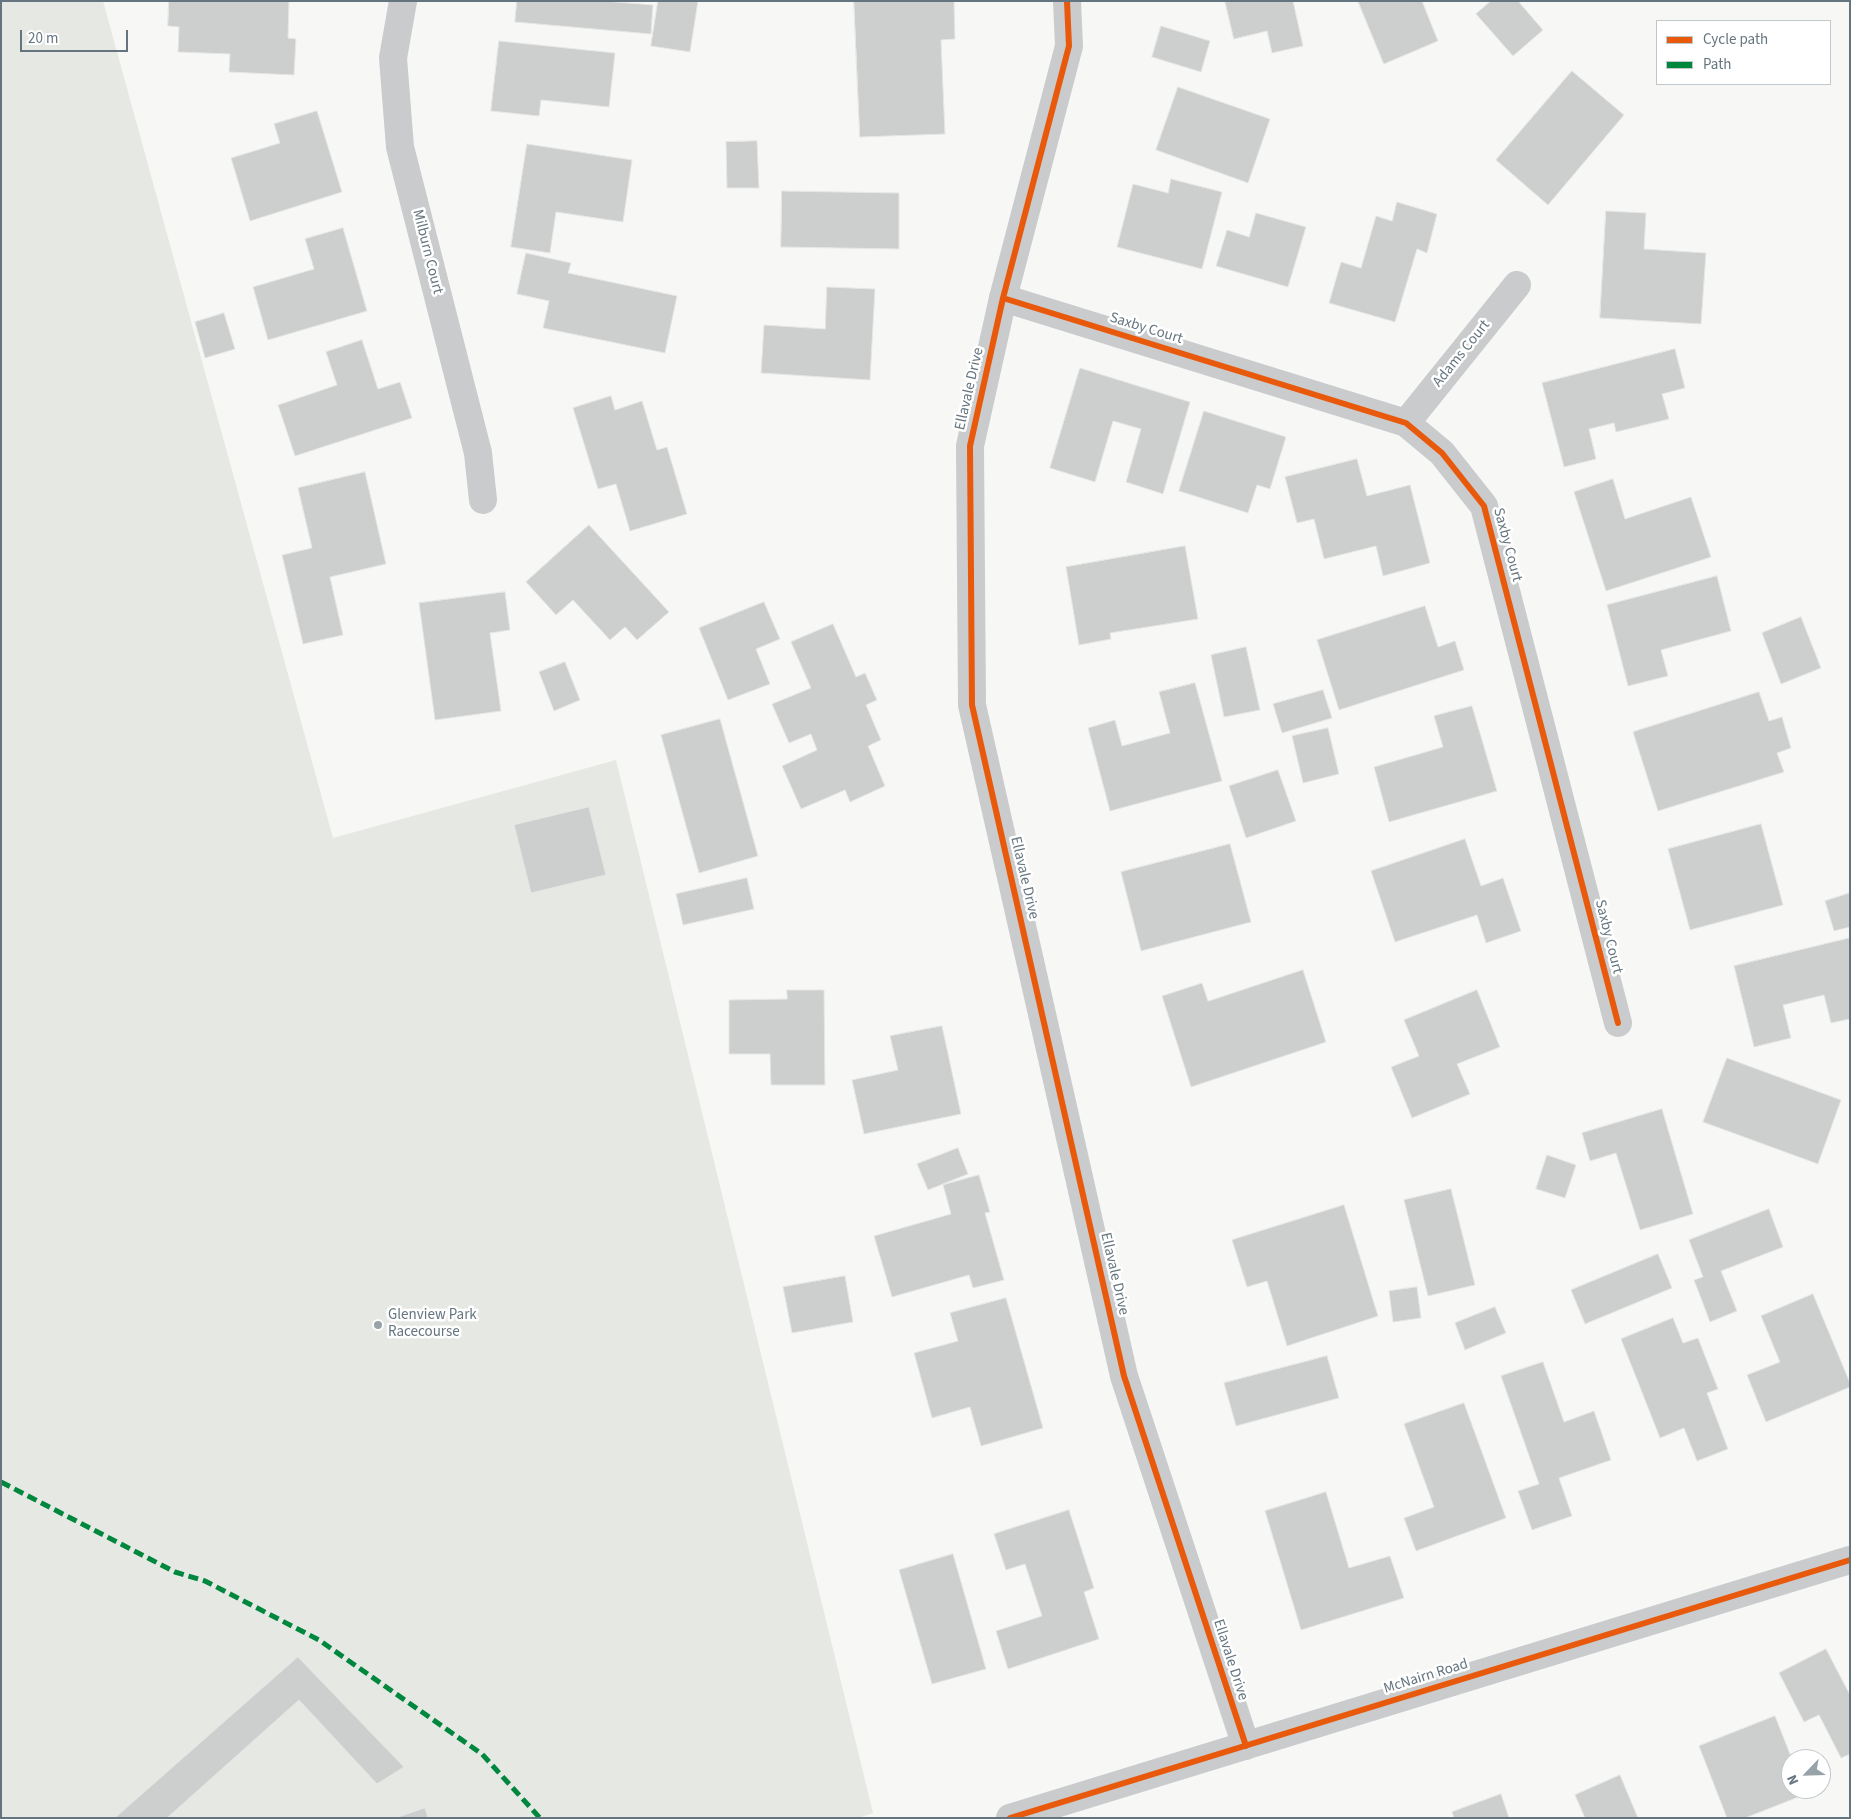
<!DOCTYPE html>
<html>
<head>
<meta charset="utf-8">
<style>
  body { margin:0 }
  #map { position:relative; width:1851px; height:1819px; overflow:hidden; background:#f7f7f6; font-family:"Source Sans 3",sans-serif }
  canvas { display:block }
  .frame { position:absolute; inset:0; border:2px solid #64757f; pointer-events:none }
  .legend { position:absolute; left:1656px; top:20px; width:175px; height:65px; box-sizing:border-box; background:#fff; border:1px solid #c1c8cc; margin:0; padding:6px 9px; list-style:none; font-size:15px; color:#64757f }
  .legend li { display:flex; align-items:center; gap:10px; height:25px }
  .legend b { width:25px; border:1px solid #c1c8cc }
  .north { position:absolute; left:1781px; top:1749px; width:50px; height:50px; box-sizing:border-box; background:#fff; border:1px solid #c1c8cc; border-radius:50%; rotate:246deg; font-size:14px; font-weight:700; line-height:20px; text-align:center; color:#64757f }
  .north::after { content:''; display:block; margin:auto; width:18px; height:22px; background:#97a2a9; clip-path:polygon(50% 0,100% 100%,50% 72%,0 100%) }
  .scale { position:absolute; left:20px; top:30px; width:108px; height:22px; box-sizing:border-box; border:2px solid #64757f; border-top:0; padding-left:6px; font-size:15px; line-height:18px; white-space:nowrap; color:#64757f; -webkit-text-stroke:4px #fff; paint-order:stroke }
</style>
</head>
<body>
<div id="map">
<canvas width="1851" height="1819"></canvas>
<div class="frame"></div>
<ul class="legend">
<li><b style="height:6px;background:#e8590c"></b>Cycle path</li>
<li><b style="height:6px;background:#00873e"></b>Path</li>
</ul>
<div class="north">N</div>
<div class="scale">20 m</div>
</div>
<script>
const c = document.querySelector('canvas').getContext('2d');
c.lineJoin = 'round';
function paint(path, color) { c.fillStyle = color; c.fill(path, 'evenodd'); }
function stroke(path, color, width, dash) { c.strokeStyle = color; c.lineWidth = width; c.lineCap = dash ? 'butt' : 'round'; c.setLineDash(dash || []); c.stroke(path); }
function write(font, color, halo, rows, align = 'center') {
  c.font = font + ' "Source Sans 3",sans-serif'; c.lineWidth = 5; c.setLineDash([]); c.textBaseline = 'middle'; c.strokeStyle = halo; c.fillStyle = color; for (const [text, x, y, turn = 0] of rows) {
    c.save(); c.translate(x, y); c.rotate((+turn || 0) * Math.PI / 180); c.textAlign = isNaN(turn) ? turn : align; if (halo) c.strokeText(text, 0, 0); c.fillText(text, 0, 0); c.restore();
  }
}
const green = new Path2D(`
  M1 1H103L333 838 616 760 873 1813 858 1818H1Z`);
const building = new Path2D(`
  M169 1H289L288 38 296 39 294 75 229 72 230 54 178 52 179 27 168 26Z
  M517 1H604L653 5 651 34 515 22Z
  M658 1H698L690 52 651 46Z
  M854 1H954L955 39 941 40 945 134 860 137Z
  M1225 1H1293L1303 46 1272 53 1267 31 1234 39Z
  M1358 1H1422L1438 41 1384 64Z
  M1491 1H1518L1543 30 1513 56 1476 14Z
  M1161 26 1210 41 1201 72 1152 57Z
  M499 41 615 53 609 107 541 100 539 116 491 111Z
  M1572 71 1624 115 1548 205 1496 160Z
  M1178 87 1270 119 1248 183 1156 150Z
  M317 111 342 192 250 221 231 158 280 143 274 124Z
  M757 141 759 188H727L726 142Z
  M527 144 632 160 623 222 556 212 550 253 511 247Z
  M1171 179 1222 192 1202 269 1117 247 1133 184 1168 193Z
  M782 191 899 193V249L781 247Z
  M1397 202 1437 214 1427 253 1417 249 1395 322 1329 303 1341 262 1361 268 1376 216 1392 221Z
  M1606 211 1646 213 1644 249 1706 253 1701 324 1600 318Z
  M1256 213 1306 227 1288 287 1216 266 1227 230 1249 237Z
  M343 228 367 311 268 340 253 287 314 269 305 239Z
  M526 253 571 263 568 273 677 296 665 353 543 328 549 301 517 294Z
  M827 287 875 289 870 380 761 373 764 325 825 329Z
  M224 313 235 349 205 358 195 322Z
  M362 340 378 389 400 382 412 418 295 456 278 405 337 385 326 352Z
  M1675 349 1685 388 1662 394 1669 419 1616 432 1614 423 1589 429 1596 459 1564 467 1542 383Z
  M1080 368 1190 402 1163 494 1126 482 1141 429 1113 421 1095 482 1050 468Z
  M611 396 615 410 642 401 657 450 667 447 687 514 630 531 616 484 598 489 573 408Z
  M1204 411 1286 437 1270 489 1257 485 1248 513 1179 491Z
  M1357 459 1367 496 1410 485 1430 563 1383 576 1376 546 1324 559 1314 519 1297 523 1285 477Z
  M365 472 386 564 330 577 343 635 303 644 282 555 312 548 298 488Z
  M1613 479 1625 519 1691 497 1711 557 1606 591 1574 492Z
  M589 525 669 612 637 640 625 627 610 640 573 600 556 615 526 582Z
  M1185 546 1198 619 1110 633 1111 639 1079 645 1066 567Z
  M1717 576 1731 631 1661 650 1668 676 1628 686 1607 605Z
  M505 592 510 630 490 633 501 711 435 720 419 603Z
  M764 602 780 639 756 649 770 684 728 700 699 628Z
  M1425 606 1438 647 1455 641 1464 670 1339 710 1317 640Z
  M1801 617 1821 668 1781 684 1762 633Z
  M833 624 856 677 865 673 877 700 866 705 881 740 868 746 885 786 850 802 845 790 801 809 782 766 817 750 811 734 789 743 772 704 811 688 791 642Z
  M1246 647 1260 710 1224 717 1211 655Z
  M565 662 580 700 554 711 539 672Z
  M1195 683 1222 781 1110 811 1088 728 1115 720 1122 746 1170 733 1159 692Z
  M1323 690 1332 718 1282 733 1273 704Z
  M1759 692 1769 721 1782 717 1791 748 1777 753 1784 772 1658 811 1633 732Z
  M1472 706 1497 791 1389 822 1374 767 1443 747 1434 716Z
  M720 719 758 856 699 873 661 735Z
  M1328 728 1339 774 1303 783 1292 736Z
  M1278 770 1296 821 1246 838 1229 786Z
  M589 807 606 875 531 893 514 825Z
  M1761 824 1783 905 1690 930 1668 849Z
  M1465 839 1481 886 1503 878 1521 931 1486 943 1477 915 1395 942 1371 871Z
  M1230 844 1251 922 1141 951 1121 872Z
  M747 878 754 909 683 925 676 894Z
  M1850 893V927L1834 931 1825 901Z
  M1850 938V1019L1831 1023 1824 995 1783 1005 1791 1038 1754 1047 1734 966Z
  M1303 970 1326 1042 1191 1087 1162 996 1202 983 1208 1001Z
  M787 990H824L825 1085H771L770 1054H729V1000L787 999Z
  M1477 990 1500 1047 1457 1064 1470 1094 1412 1118 1391 1067 1419 1056 1404 1020Z
  M942 1026 961 1114 864 1134 852 1080 898 1070 890 1036Z
  M1727 1058 1841 1100 1818 1164 1703 1122Z
  M1662 1109 1693 1214 1640 1230 1616 1153 1590 1161 1582 1133Z
  M958 1148 968 1174 928 1190 917 1164Z
  M1547 1155 1576 1165 1565 1198 1536 1189Z
  M979 1175 990 1212 985 1213 1004 1280 973 1288 969 1275 892 1297 874 1236 951 1214 943 1185Z
  M1451 1189 1475 1285 1428 1296 1404 1200Z
  M1344 1205 1378 1316 1287 1346 1267 1281 1247 1287 1232 1240Z
  M1769 1209 1783 1247 1721 1271 1737 1311 1710 1322 1694 1280 1703 1277 1689 1240Z
  M1658 1254 1672 1288 1585 1324 1571 1290Z
  M845 1276 853 1322 792 1333 783 1287Z
  M1417 1287 1421 1318 1393 1322 1389 1291Z
  M1813 1294 1850 1383V1387L1766 1422 1747 1375 1780 1362 1761 1316Z
  M1006 1298 1043 1428 981 1446 970 1407 932 1418 914 1353 958 1341 950 1313Z
  M1495 1307 1506 1333 1465 1350 1455 1323Z
  M1673 1318 1683 1343 1698 1338 1718 1389 1707 1393 1728 1449 1697 1461 1684 1428 1660 1438 1621 1339Z
  M1327 1356 1339 1398 1236 1426 1224 1383Z
  M1543 1362 1564 1422 1594 1411 1611 1460 1559 1478 1572 1516 1532 1530 1518 1491 1539 1484 1501 1376Z
  M1464 1403 1506 1518 1416 1551 1404 1518 1434 1507 1404 1424Z
  M1326 1492 1349 1568 1390 1556 1404 1598 1301 1630 1265 1511Z
  M1069 1510 1094 1588 1084 1592 1099 1639 1008 1669 996 1631 1042 1616 1025 1564 1006 1570 994 1534Z
  M953 1554 986 1669 932 1684 899 1570Z
  M1826 1649 1850 1695V1754L1841 1758 1819 1715 1804 1722 1779 1673Z
  M298 1657 404 1767 377 1784 299 1700 167 1818H115Z
  M1775 1716 1792 1759 1791 1789H1804L1806 1794 1745 1818H1727L1699 1746Z
  M1620 1775 1638 1818H1585L1575 1795Z
  M1501 1794 1509 1818H1454L1452 1812Z
  M425 1808 428 1818H399V1817Z`);
const minor = new Path2D(`
  M403 1 393 58 400 147 478 453 483 500
  M1003 298 1406 423 1442 453 1484 506 1618 1023
  M1406 423 1517 285`);
const tertiary = new Path2D(`
  M1067 1 1069 46 1003 298 970 446 972 705 1124 1376 1246 1746
  M1010 1818 1850 1560`);
const quiet = new Path2D(`
  M1 1482 175 1572 205 1581 319 1640 482 1754 540 1818`);
const cycleway = new Path2D(`
  M1067 1 1069 46 1003 298 970 446 972 705 1124 1376 1246 1746
  M1003 298 1406 423 1442 453 1484 506 1618 1023
  M1010 1818 1850 1560`);
const markers = [
  [378,1325,5,"#97a2a9"]
];
const streetNames = [
  ["Milburn Court",427,252,76],
  ["Saxby Court",1146,329,17],
  ["Adams Court",1462,354,-51],
  ["Ellavale Drive",970,389,-77],
  ["Saxby Court",1507,545,75],
  ["Ellavale Drive",1024,878,77],
  ["Saxby Court",1608,937,76],
  ["Ellavale Drive",1114,1274,77],
  ["Ellavale Drive",1230,1660,72],
  ["McNairn Road",1426,1677,-17]
];
const poiNames = [
  ["Glenview Park",388,1316],
  ["Racecourse",388,1333]
];
paint(green, '#e6e8e3');
paint(building, '#cdcfcf');
stroke(building, '#e6e6e6', 1);
stroke(minor, '#c9cbcc', 28);
stroke(tertiary, '#c9cbcc', 28);
stroke(quiet, '#00873e', 5, [10, 5]);
stroke(cycleway, '#e8590c', 6);
for (const [x, y, r, color] of markers) { const dot = new Path2D(); dot.arc(x, y, r, 0, 2 * Math.PI); c.fillStyle = color; c.fill(dot); stroke(dot, '#fff', 2); }
write('15px', '#64757f', '#fff', streetNames);
write('15px', '#64757f', '#fff', poiNames, 'left');
</script>
</body>
</html>
